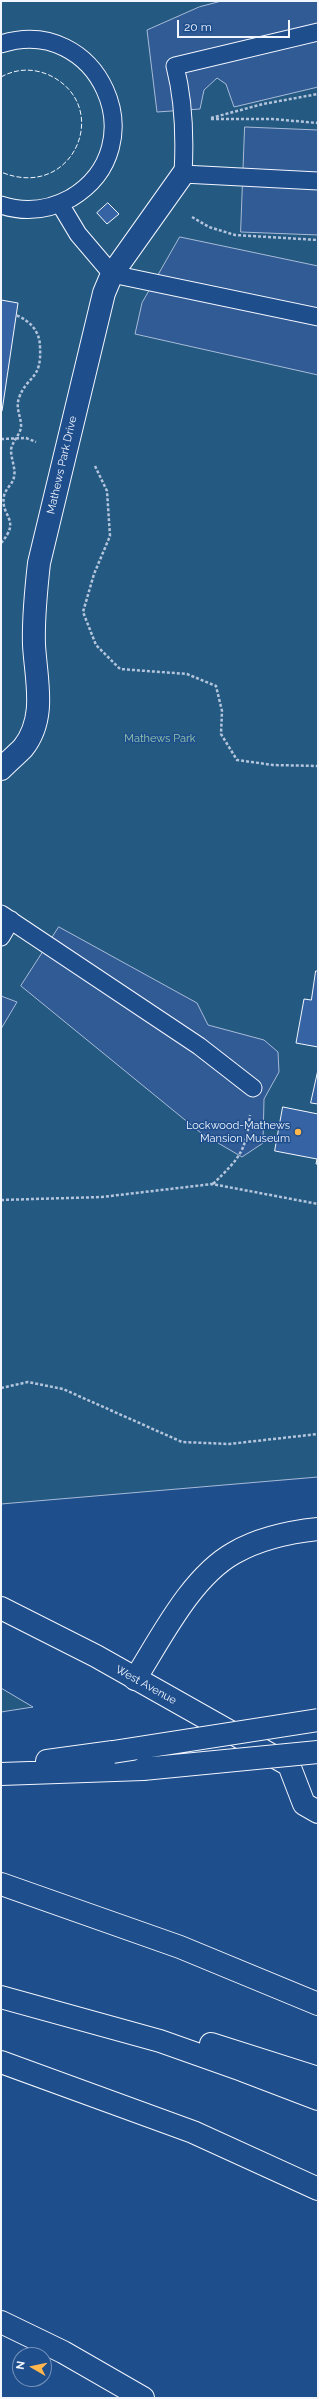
<!DOCTYPE html>
<html>
<head>
<meta charset="utf-8">
<style>
  body { margin:0 }
  #map { position:relative; width:319px; height:2399px; overflow:hidden; background:#1f4e8c; font-family:Raleway,sans-serif }
  canvas { display:block }
  .frame { position:absolute; inset:0; border:2px solid #f2f6ff; pointer-events:none }
  .north { position:absolute; left:12px; top:2347px; width:40px; height:40px; box-sizing:border-box; background:#1f4e8c; border:1px solid #7391ba; border-radius:50%; rotate:279deg; font-size:11px; font-weight:700; line-height:16px; text-align:center; color:#f2f6ff }
  .north::after { content:''; display:block; margin:auto; width:14px; height:18px; background:#ffb74d; clip-path:polygon(50% 0,100% 100%,50% 72%,0 100%) }
  .scale { position:absolute; left:177px; top:20px; width:113px; height:18px; box-sizing:border-box; border:2px solid #f2f6ff; border-top:0; padding-left:5px; font-size:12px; line-height:14px; white-space:nowrap; color:#f2f6ff; -webkit-text-stroke:3px #1f4e8c; paint-order:stroke }
</style>
</head>
<body>
<div id="map">
<canvas width="319" height="2399"></canvas>
<div class="frame"></div>
<div class="north">N</div>
<div class="scale">20 m</div>
</div>
<script>
const c = document.querySelector('canvas').getContext('2d');
c.lineJoin = 'round';
function paint(path, color) { c.fillStyle = color; c.fill(path, 'evenodd'); }
function stroke(path, color, width, dash) { c.strokeStyle = color; c.lineWidth = width; c.lineCap = dash ? 'butt' : 'round'; c.setLineDash(dash || []); c.stroke(path); }
function write(font, color, halo, rows, align = 'center') {
  c.font = font + ' Raleway,sans-serif'; c.lineWidth = 3; c.setLineDash([]); c.textBaseline = 'middle'; c.strokeStyle = halo; c.fillStyle = color; for (const [text, x, y, turn = 0] of rows) {
    c.save(); c.translate(x, y); c.rotate((+turn || 0) * Math.PI / 180); c.textAlign = isNaN(turn) ? turn : align; if (halo) c.strokeText(text, 0, 0); c.fillText(text, 0, 0); c.restore();
  }
}
const green = new Path2D(`
  M1 1H318V1477L1 1504Z
  M1 1688 33 1707 1 1712Z`);
const parking = new Path2D(`
  M222 1H318V87L234 107 226 84 217 78 204 90 200 109 157 112 147 30 199 7Z
  M245 127 318 130V235L241 232Z
  M180 237 318 266V375L135 334 142 303Z
  M59 927 197 1003 208 1025 264 1040 278 1052 279 1072 264 1099 263 1143 242 1157 201 1133 21 986Z
  M1 996 17 1002 1 1029Z`);
const building = new Path2D(`
  M108 203 119 214 107 224 97 213Z
  M1 300 18 303 2 411H1Z
  M316 971H318V1047L296 1043 304 999 311 1000Z
  M318 1070V1104L311 1103Z
  M283 1107 318 1114V1164H316L317 1159 275 1151Z`);
const path = new Path2D(`
  M211 118 263 104 318 94
  M211 119H272L318 123
  M192 217 209 227 235 235 318 240
  M1 439 26 438 36 442
  M95 466 107 491 110 536 94 574 83 612 96 645 120 669 187 674 216 686 222 711 221 734 237 760 273 765 318 766
  M1 543C22 519 0 517 4 496 5 489 13 484 14 477 16 469 11 459 11 450 12 442 19 436 21 428 22 418 15 409 19 398 27 375 42 381 40 347 40 331 30 321 16 315
  M213 1184C238 1159 246 1153 250 1115
  M1 1200 102 1197 212 1184 318 1204
  M1 1388 28 1382 63 1389 182 1442 229 1444 318 1434`);
const lane = new Path2D(`
  M318 32 175 66C184 101 185 139 183 174L318 181
  M1 44C98 13 158 146 71 198 49 210 25 213 1 205
  M60 204 78 234 112 274 318 317
  M1 914 199 1046 253 1088
  M1 937 11 920`);
const street = new Path2D(`
  M1 769C8 762 16 755 23 748 47 718 36 680 34 645 33 617 36 590 39 563L104 293 112 274 183 174`);
const primary = new Path2D(`
  M1 1608 96 1656 289 1765 304 1804 318 1812
  M1 2322 63 2352 143 2398`);
const highway = new Path2D(`
  M135 1679C161 1638 191 1577 234 1553 260 1538 289 1532 318 1529
  M47 1761 113 1752
  M1 1774 143 1769
  M1 1884 180 1947 318 2004
  M1 1997 160 2041 242 2070 318 2099
  M211 2044 318 2078
  M1 2062 193 2132 318 2189`);
const highwayBridge = new Path2D(`
  M113 1752 318 1720
  M143 1769 318 1752`);
const fence = new Path2D(`
  M1 77C17 68 35 68 51 76 113 107 73 202 1 172`);
const markers = [
  [298,1132,4,"#ffb74d"]
];
const streetNames = [
  ["Mathews Park Drive",62,465,-77],
  ["West Avenue",146,1685,29]
];
const parkNames = [
  ["Mathews Park",160,739]
];
const poiNames = [
  ["Lockwood-Mathews",290,1126],
  ["Mansion Museum",290,1139]
];
paint(green, '#245a82');
stroke(green, '#a8bbd7', 1);
paint(parking, '#305b95');
stroke(parking, '#a8bbd7', 1);
paint(building, '#3563a3');
stroke(building, '#f2f6ff', 1);
stroke(lane, '#f2f6ff', 19);
stroke(street, '#f2f6ff', 24);
stroke(primary, '#f2f6ff', 24);
stroke(highway, '#f2f6ff', 24);
stroke(path, '#b3c4dc', 2.5, [3, 2]);
stroke(lane, '#1f4e8c', 17);
stroke(street, '#1f4e8c', 22);
stroke(primary, '#1f4e8c', 22);
stroke(highway, '#1f4e8c', 22);
stroke(highwayBridge, '#f2f6ff', 24, []);
stroke(highwayBridge, '#1f4e8c', 22);
stroke(fence, '#f2f6ff', 1, [5, 2]);
for (const [x, y, r, color] of markers) { const dot = new Path2D(); dot.arc(x, y, r, 0, 2 * Math.PI); c.fillStyle = color; c.fill(dot); stroke(dot, '#1f4e8c', 1.5); }
write('11px', '#f2f6ff', '#1f4e8c', streetNames);
write('11px', '#97c8a6', '#1f4e8c', parkNames);
write('11px', '#f2f6ff', '#1f4e8c', poiNames, 'right');
</script>
</body>
</html>
